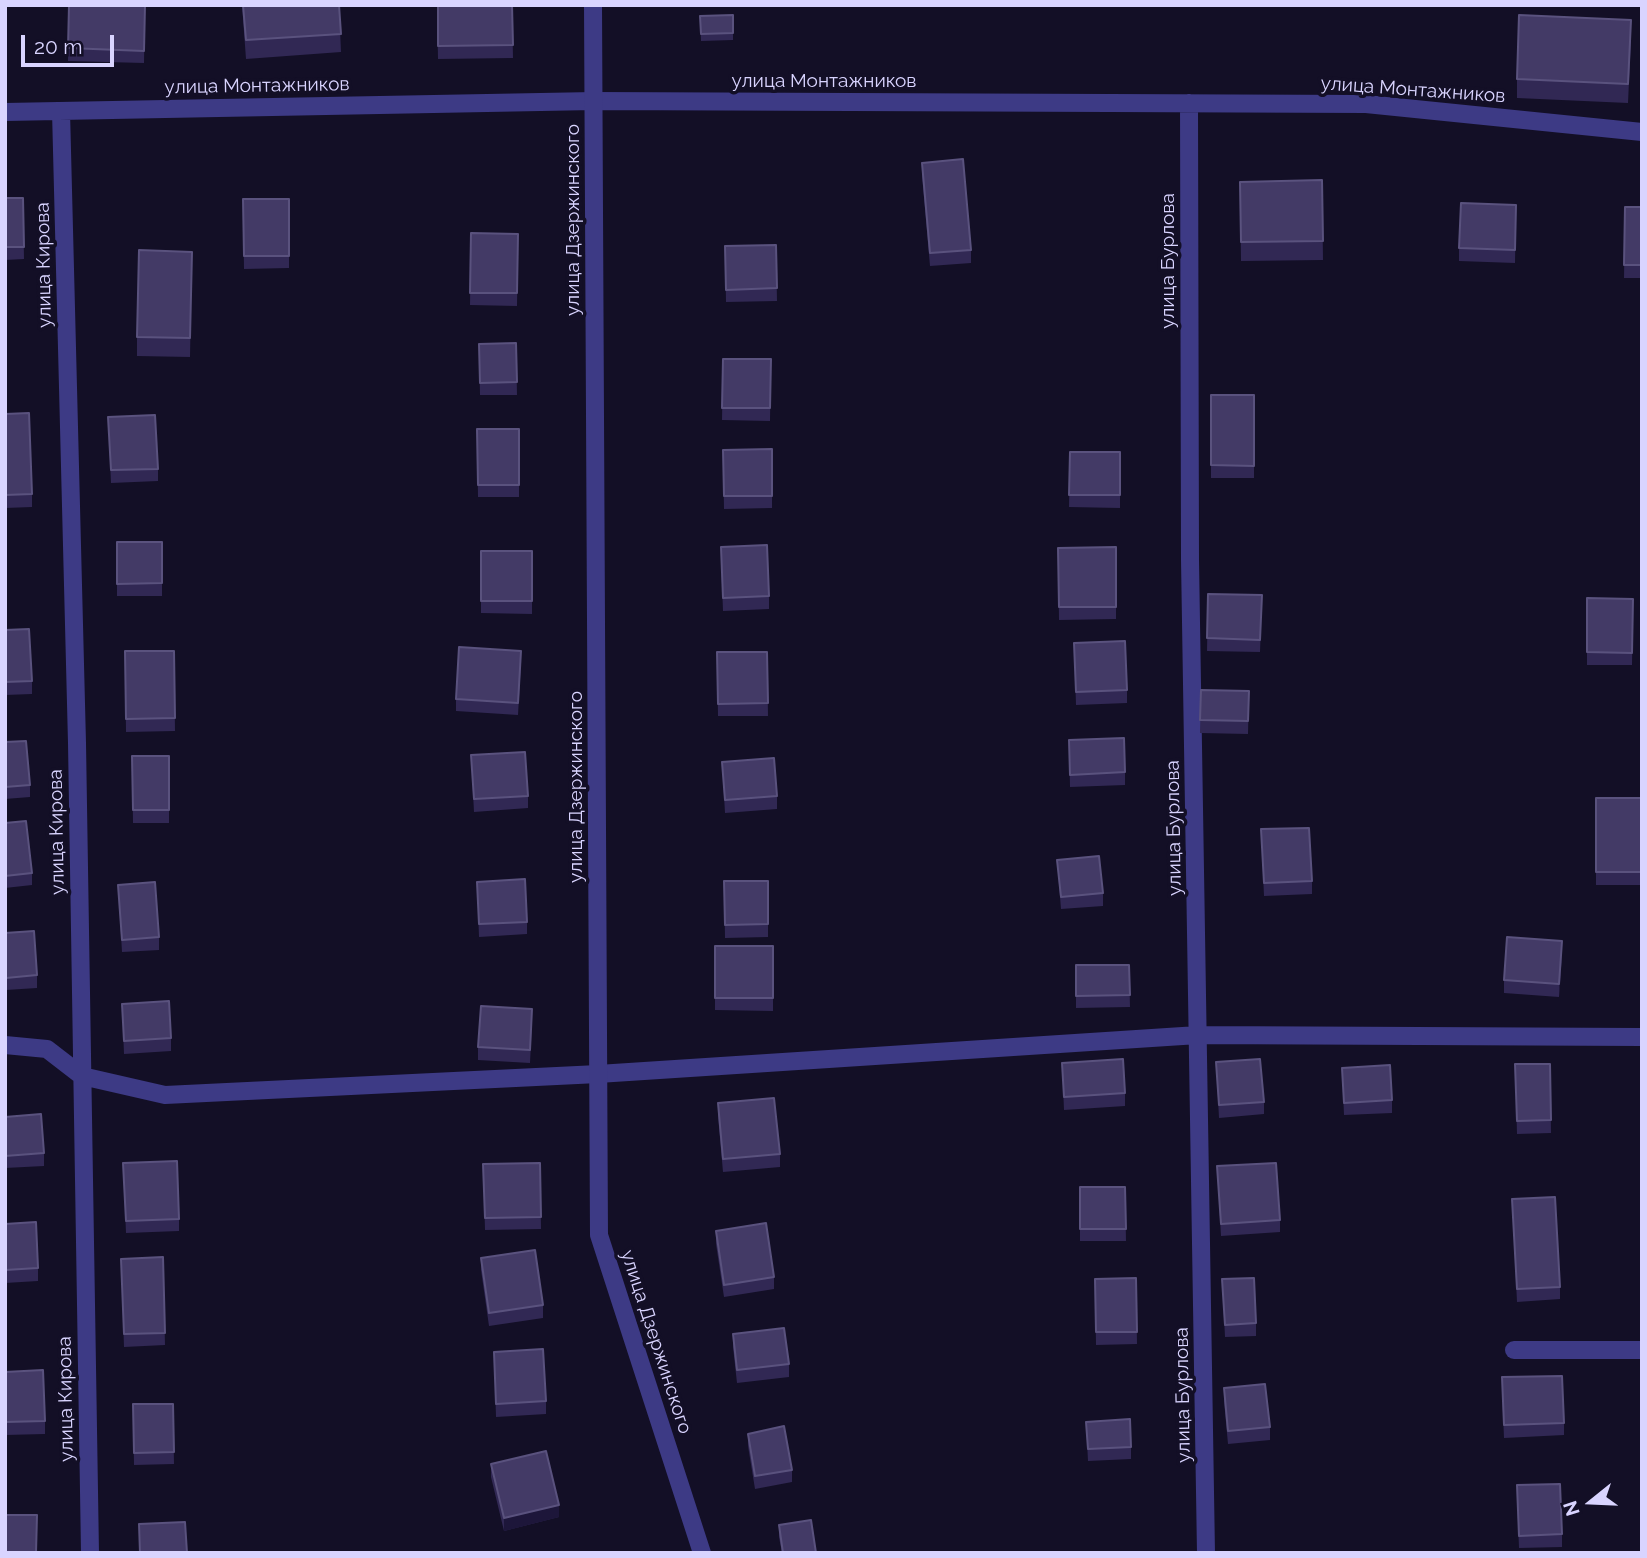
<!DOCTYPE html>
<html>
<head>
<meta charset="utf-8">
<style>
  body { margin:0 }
  #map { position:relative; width:1647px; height:1558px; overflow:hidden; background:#130f26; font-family:Raleway,sans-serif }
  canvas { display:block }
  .frame { position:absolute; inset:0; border:7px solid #d9d4ff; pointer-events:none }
  .north { position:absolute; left:1556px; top:1467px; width:70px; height:70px; -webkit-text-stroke:5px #130f26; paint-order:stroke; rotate:252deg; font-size:19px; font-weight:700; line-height:28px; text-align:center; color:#d9d4ff }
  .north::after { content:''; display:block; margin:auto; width:24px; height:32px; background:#d9d4ff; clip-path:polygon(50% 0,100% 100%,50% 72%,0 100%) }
  .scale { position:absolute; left:21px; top:35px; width:93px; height:32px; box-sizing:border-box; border:4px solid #d9d4ff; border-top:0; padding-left:9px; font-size:21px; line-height:24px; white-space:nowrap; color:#d9d4ff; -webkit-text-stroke:5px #130f26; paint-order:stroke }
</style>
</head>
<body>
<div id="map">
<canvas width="1647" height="1558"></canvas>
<div class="frame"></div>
<div class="north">N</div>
<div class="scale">20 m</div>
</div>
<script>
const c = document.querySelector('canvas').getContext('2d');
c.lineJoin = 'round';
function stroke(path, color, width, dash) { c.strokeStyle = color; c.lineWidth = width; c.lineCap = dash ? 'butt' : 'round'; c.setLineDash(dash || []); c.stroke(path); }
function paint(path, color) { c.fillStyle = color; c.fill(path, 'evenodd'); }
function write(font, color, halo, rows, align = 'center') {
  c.font = font + ' Raleway,sans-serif'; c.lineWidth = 7; c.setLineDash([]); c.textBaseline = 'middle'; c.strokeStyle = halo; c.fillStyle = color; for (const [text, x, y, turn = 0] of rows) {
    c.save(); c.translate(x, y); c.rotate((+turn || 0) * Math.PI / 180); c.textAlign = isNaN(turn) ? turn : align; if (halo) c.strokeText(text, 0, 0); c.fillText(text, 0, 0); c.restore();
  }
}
const service = new Path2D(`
  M1514 1350H1642`);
const minor = new Path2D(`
  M1189 103 1190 560 1206 1553
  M61 111 77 743 90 1553
  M5 112 594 101 1366 104 1642 132
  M5 1045 47 1049 82 1076 165 1095 598 1074 1198 1035 1642 1037`);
const tertiary = new Path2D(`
  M593 5 599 1235 702 1553`);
const wall = new Path2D(`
  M69 5H145L144 63 68 61Z
  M242 5H339L341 52 246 59Z
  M437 5H512L513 58 438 59Z
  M733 15V40L701 41 700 16Z
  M1631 38 1628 103 1517 98V79Z
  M922 163 971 250V263L930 266 922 175Z
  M1322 180 1323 260 1241 261 1240 182Z
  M5 198H23L24 259 5 260Z
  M243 199H289V268L244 269Z
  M1516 205 1515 263 1459 261V248Z
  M1625 207H1642V278H1624Z
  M471 233 518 234 517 306 470 305Z
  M776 245 777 301 726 302 725 246Z
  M192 252 190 357 137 356V337Z
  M516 343 517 395H480L479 344Z
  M723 359H771L770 421 722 420Z
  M1211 395H1254V478H1211Z
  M5 414 32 494V507L5 508Z
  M108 417 158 469V481L111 483Z
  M477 429H519V497H478Z
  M772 449V508L724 509 723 450Z
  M1070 452H1120V508L1069 507Z
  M117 542H162V596H117Z
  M1116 547V619L1059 620 1058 548Z
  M481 551H532V614L481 613Z
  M721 560 769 596V609L723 611Z
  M1208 594 1262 595 1260 652 1207 651Z
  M1587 598 1633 599 1632 665H1587Z
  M5 630 32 681V694L5 695Z
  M1074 643 1127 690V703L1076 705Z
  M125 651H174L175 731 126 732Z
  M717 652H767L768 716H718Z
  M521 663 518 715 456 711V699Z
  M1201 690 1249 691 1248 734 1200 733Z
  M1069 740 1125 772V785L1070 787Z
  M5 742 30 785V797L5 799Z
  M471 755 528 796V808L474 812Z
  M132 756H169V823H133Z
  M722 762 777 796V809L725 813Z
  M1596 798H1642V885H1596Z
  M5 823 32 873V885L5 888Z
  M1261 829 1312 881V894L1264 896Z
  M1057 860 1103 893V906L1061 909Z
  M724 881H768V937L725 938Z
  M477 882 527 922V934L479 937Z
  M118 885 159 937V950L122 952Z
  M5 933 37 975V988L6 990Z
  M715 946H773V1011L715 1010Z
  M1562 954 1559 997 1504 993V980Z
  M1076 965H1129L1130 1007 1076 1008Z
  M122 1004 171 1038V1051L124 1054Z
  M532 1022 530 1063 478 1060V1047Z
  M1216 1062 1264 1102V1114L1219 1118Z
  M1062 1063 1125 1093V1106L1064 1110Z
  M1515 1064H1550L1551 1133 1517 1134Z
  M1342 1068 1392 1100V1113L1344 1115Z
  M718 1103 780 1154V1167L723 1172 718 1116Z
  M5 1117 44 1153V1166L5 1168Z
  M123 1163 179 1219V1231L126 1233Z
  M540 1163 541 1229 485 1230 483 1164Z
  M1217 1166 1280 1220V1232L1221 1236Z
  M1080 1187H1125L1126 1241H1080Z
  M1512 1199 1560 1287V1299L1517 1302Z
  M5 1224 38 1268V1281L5 1283Z
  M716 1231 774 1277V1289L724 1297 716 1244Z
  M163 1257 165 1345 124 1347 121 1259Z
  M481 1258 543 1305V1318L489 1326 481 1270Z
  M1136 1278 1137 1344 1096 1345 1095 1279Z
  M1222 1279 1256 1323V1336L1225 1337Z
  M733 1334 789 1364V1377L737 1383 733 1347Z
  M494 1352 546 1401V1414L496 1417Z
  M5 1372 45 1421V1434L5 1435Z
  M1224 1388 1270 1427V1440L1228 1444 1224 1401Z
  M1502 1390 1564 1423V1435L1504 1438Z
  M133 1404H173L174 1464 134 1465Z
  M1086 1422 1131 1447V1459L1088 1461Z
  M748 1434 792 1470V1482L755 1489 748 1446Z
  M491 1464 559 1517 504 1531 491 1477Z
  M1517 1498 1562 1534V1547L1519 1548Z
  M779 1525 816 1553H782L779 1537Z`);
const shadedWall = new Path2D(`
  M1562 941V954L1559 997V984Z
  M559 1505V1517L504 1531V1518Z`);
const building = new Path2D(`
  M69 5H145L144 51 68 48Z
  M243 5H339L341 34 246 40Z
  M438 5H512L513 45 438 46Z
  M733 15V33L701 34 700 16Z
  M1519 15 1631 20 1628 84 1517 79Z
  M963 159 971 250 930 253 922 163Z
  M1322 180 1323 241 1241 242 1240 182Z
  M5 198H23L24 247H5Z
  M243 199H289V256H244Z
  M1461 203 1516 205 1515 250 1459 248Z
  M1625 207H1642V265H1624Z
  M471 233 518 234 517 293H470Z
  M776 245 777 288 726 290 725 246Z
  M139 250 192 252 190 338 137 337Z
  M516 343 517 382 480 383 479 344Z
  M723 359H771L770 408H722Z
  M1211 395H1254V466L1211 465Z
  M29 413 32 494 5 495V414Z
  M155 415 158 469 111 470 108 417Z
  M477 429H519V485H478Z
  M772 449V496H724L723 450Z
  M1070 452H1120V495H1069Z
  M117 542H162V583L117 584Z
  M767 545 769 596 723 598 721 547Z
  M1116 547V607H1059L1058 548Z
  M481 551H532V601H481Z
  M1208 594 1262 595 1260 640 1207 638Z
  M1587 598 1633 599 1632 653 1587 652Z
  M29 629 32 681 5 682V630Z
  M1125 641 1127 690 1076 692 1074 643Z
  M459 647 521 651 518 703 456 699Z
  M125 651H174L175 718 126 719Z
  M717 652H767L768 703 718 704Z
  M1201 690 1249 691 1248 721 1200 720Z
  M1124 738 1125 772 1070 775 1069 740Z
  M26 741 30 785 5 787V742Z
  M525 752 528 796 474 799 471 755Z
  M132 756H169V810H133Z
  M774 758 777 796 725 800 722 762Z
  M1596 798H1642V872H1596Z
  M26 821 32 873 5 876V823Z
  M1309 828 1312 881 1264 883 1261 829Z
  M1099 856 1103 893 1061 897 1057 860Z
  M525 879 527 922 479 924 477 882Z
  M724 881H768V924L725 925Z
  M155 882 159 937 122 940 118 885Z
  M34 931 37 975 6 978 5 933Z
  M1507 937 1562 941 1559 984 1504 980Z
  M715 946H773V998H715Z
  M1076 965H1129L1130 995 1076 996Z
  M169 1001 171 1038 124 1041 122 1004Z
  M481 1006 532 1009 530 1050 478 1047Z
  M1123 1059 1125 1093 1064 1097 1062 1063Z
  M1260 1059 1264 1102 1219 1105 1216 1062Z
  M1515 1064H1550L1551 1120 1517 1121Z
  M1390 1065 1392 1100 1344 1103 1342 1068Z
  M774 1098 780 1154 723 1159 718 1103Z
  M41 1114 44 1153 5 1156V1117Z
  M177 1161 179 1219 126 1221 123 1163Z
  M540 1163 541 1217 485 1218 483 1164Z
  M1276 1163 1280 1220 1221 1224 1217 1166Z
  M1080 1187H1125L1126 1229H1080Z
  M1555 1197 1560 1287 1517 1289 1512 1199Z
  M36 1222 38 1268 5 1270V1224Z
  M766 1223 774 1277 724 1285 716 1231Z
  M535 1250 543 1305 489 1313 481 1258Z
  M163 1257 165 1333 124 1334 121 1259Z
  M1136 1278 1137 1332H1096L1095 1279Z
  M1254 1278 1256 1323 1225 1325 1222 1279Z
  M784 1328 789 1364 737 1370 733 1334Z
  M543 1349 546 1401 496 1404 494 1352Z
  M43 1370 45 1421 5 1422V1372Z
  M1562 1376 1564 1423 1504 1425 1502 1377Z
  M1265 1384 1270 1427 1228 1431 1224 1388Z
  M133 1404H173L174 1452 134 1453Z
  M1130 1419 1131 1447 1088 1449 1086 1422Z
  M784 1426 792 1470 755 1476 748 1434Z
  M546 1451 559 1505 504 1518 491 1464Z
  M1560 1484 1562 1534 1519 1536 1517 1485Z
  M5 1515H37L36 1553H5Z
  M811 1520 816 1553H783L779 1525Z
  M185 1522 187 1553H140L139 1524Z`);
const streetNames = [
  ["улица Монтажников",824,81],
  ["улица Монтажников",257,86,-1],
  ["улица Монтажников",1413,90,4],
  ["улица Дзержинского",573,220,-90],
  ["улица Бурлова",1168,261,-90],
  ["улица Кирова",44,265,-91],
  ["улица Дзержинского",576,787,-90],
  ["улица Бурлова",1174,828,-91],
  ["улица Кирова",57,832,-91],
  ["улица Дзержинского",656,1342,72],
  ["улица Бурлова",1183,1395,-91],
  ["улица Кирова",66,1399,-91]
];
stroke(service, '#3d3a85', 18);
stroke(minor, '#3d3a85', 18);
stroke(tertiary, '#3d3a85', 18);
paint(wall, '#312854');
paint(shadedWall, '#1d163a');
paint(building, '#433a66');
stroke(building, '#5a527e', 2);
write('19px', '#d9d4ff', '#130f26', streetNames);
</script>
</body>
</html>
